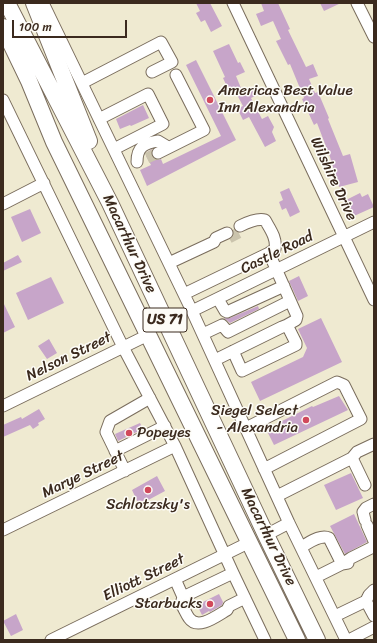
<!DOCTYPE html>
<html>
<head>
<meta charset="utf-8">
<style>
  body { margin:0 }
  #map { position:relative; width:377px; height:643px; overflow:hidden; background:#efead1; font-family:Sriracha,sans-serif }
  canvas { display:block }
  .frame { position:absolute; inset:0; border:4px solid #3b2a1e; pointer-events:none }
  .scale { position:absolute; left:12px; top:20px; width:115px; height:18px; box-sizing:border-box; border:2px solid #3b2a1e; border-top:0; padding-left:5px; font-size:12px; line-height:14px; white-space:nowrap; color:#3b2a1e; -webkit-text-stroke:3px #fdfcf7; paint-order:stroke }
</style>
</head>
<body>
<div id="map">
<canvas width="377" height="643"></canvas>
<div class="frame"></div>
<div class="scale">100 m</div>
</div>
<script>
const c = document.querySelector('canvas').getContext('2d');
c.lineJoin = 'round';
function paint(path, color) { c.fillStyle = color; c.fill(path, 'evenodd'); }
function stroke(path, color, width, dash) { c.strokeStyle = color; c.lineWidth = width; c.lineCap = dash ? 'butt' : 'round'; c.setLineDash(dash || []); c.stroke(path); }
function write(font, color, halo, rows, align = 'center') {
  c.font = font + ' Sriracha,sans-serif'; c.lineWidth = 3; c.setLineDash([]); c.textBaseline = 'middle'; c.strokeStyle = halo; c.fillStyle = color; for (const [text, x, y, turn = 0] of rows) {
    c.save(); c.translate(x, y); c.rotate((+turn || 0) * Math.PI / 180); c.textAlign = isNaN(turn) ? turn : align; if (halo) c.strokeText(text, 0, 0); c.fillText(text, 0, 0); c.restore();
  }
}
const building = new Path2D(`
  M196 3H210L222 26 211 32 205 20 201 22 196 13 200 11Z
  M261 3H278L290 29 288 30 306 67 313 64 318 76 309 79 315 93 318 92 329 118 328 119 343 156 350 154 358 182 339 187 330 157 317 123 314 125 302 99 304 98 290 64 288 65 276 41 281 39 273 21 261 26 256 14 264 11Z
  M320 3H341L324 11Z
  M229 44 238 63 240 62 245 72 236 76 243 93 253 88 257 95 251 98 262 119 268 116 274 127 272 132 276 141 265 147 249 117 243 120 237 108 243 106 234 89 229 91 223 78 225 77 213 51Z
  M196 60 236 140 147 186 140 170 151 165 146 156 149 155 147 152 149 151 152 149V156L157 160 161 159 163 164 221 136 186 65Z
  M143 105 149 118 131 126 130 125 120 129 116 119Z
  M289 188 300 212 290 217 286 208 282 210 279 202 283 200 280 192Z
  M360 193 362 197 368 194 374 207 354 216 346 200Z
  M30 209 41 233 22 242 11 217Z
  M18 255 22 262 3 271V263Z
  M299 276 308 296 298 301 289 281Z
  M51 277 64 303 28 320 16 293Z
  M3 302 15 327 3 333Z
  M258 306 259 309 230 323 224 318H230Z
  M321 318 342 362 260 401 251 382 303 357 307 348 298 329Z
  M49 339 57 353 47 359 38 346Z
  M339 396 348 410 274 445 266 429 312 406 313 407Z
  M39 409 45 419 38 423 39 425 33 429 30 425 3 437V425L21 417 22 419Z
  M140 423 143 429 118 441 115 434Z
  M351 473 363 498 336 510 324 485Z
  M157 476 165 491 139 505 132 490Z
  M354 514 367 542 345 554 330 526Z
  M219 594 223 602 222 605 210 612 209 611 202 615 197 605Z
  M16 614 23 630 11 636 3 621Z`);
const minorTunnel = new Path2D(`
  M147 158 158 153
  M229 238 242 231`);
const minor = new Path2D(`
  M43 3 192 311 289 523 346 640
  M233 3 374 300
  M357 3 374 37
  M82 83 161 42 172 62 152 72
  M3 100 123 347 175 446 233 573 265 640
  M99 119 148 94 163 124 114 149
  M158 153 204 130 176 75
  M137 162C137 147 144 143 158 141L168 147
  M3 204 44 183
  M240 226C246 223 258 218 265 220 270 229 277 238 275 249L269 253
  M169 263 214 242 216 238 227 233
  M184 294 269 253 297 316 296 320 287 325
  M218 299 225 311 227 312 284 286
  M192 311 374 222
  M203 334 222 325 228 332 290 301
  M215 360 282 327 287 325 296 343V345L242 371 233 351
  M3 406 148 335
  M246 428 337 382 344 385 361 419 264 469
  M115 451 165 426
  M352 458 365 485
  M125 471 106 432 110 421 150 398
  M277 496 352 458 357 452 374 444
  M365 520 363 512 366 508 374 504
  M367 525 374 541
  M3 530 175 446
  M266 535 289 523
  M301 547C309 543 320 534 329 538L342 564 351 558 373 547 374 545
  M316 577 342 564 348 563
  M175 579 183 597 233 573
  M183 597 181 604C184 608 186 614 189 618 198 631 218 615 227 610L229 606 245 598
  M366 601 369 595 374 590
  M335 616 366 601 374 616
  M51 640 250 542
  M349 640 374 627`);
const highway = new Path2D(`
  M7 3 110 203 266 535 317 640
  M34 3 89 141
  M3 27 29 81 54 142 297 640`);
const markers = [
  [210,100,4,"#d1495b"],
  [306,420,4,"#d1495b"],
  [129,433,4,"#d1495b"],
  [148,490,4,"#d1495b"],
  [210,604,4,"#d1495b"]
];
const shields = [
  [165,320,44]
];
const shieldNames = [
  ["US 71",165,320]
];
const poiNames = [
  ["Americas Best Value",218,91],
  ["Inn Alexandria",218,108],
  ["Siegel Select",298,411,"right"],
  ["- Alexandria",298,428,"right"],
  ["Popeyes",137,433],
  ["Schlotzsky's",148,505,"center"],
  ["Starbucks",202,604,"right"]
];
const streetNames = [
  ["Wilshire Drive",333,179,65],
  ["Macarthur Drive",129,244,65],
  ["Castle Road",277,253,-26],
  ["Nelson Street",69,357,-26],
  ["Marye Street",83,475,-26],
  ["Macarthur Drive",268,537,64],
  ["Elliott Street",144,578,-26]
];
paint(building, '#c7a5c9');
stroke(minorTunnel, '#cbc4ad', 11, [11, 5.5]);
stroke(minor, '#7a6d5d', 13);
stroke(highway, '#7a6d5d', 18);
stroke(minor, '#fff', 11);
stroke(highway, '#fff', 16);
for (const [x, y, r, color] of markers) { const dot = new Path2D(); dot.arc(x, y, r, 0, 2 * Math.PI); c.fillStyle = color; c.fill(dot); stroke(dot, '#fdfcf7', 1.5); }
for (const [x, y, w] of shields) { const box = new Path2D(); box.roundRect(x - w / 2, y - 12, w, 24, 3); c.fillStyle = '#fdfcf7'; c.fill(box); stroke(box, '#3b2a1e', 1); }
write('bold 14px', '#3b2a1e', null, shieldNames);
write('15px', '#3b2a1e', '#fdfcf7', poiNames, 'left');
write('15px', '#3b2a1e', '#fdfcf7', streetNames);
</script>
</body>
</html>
